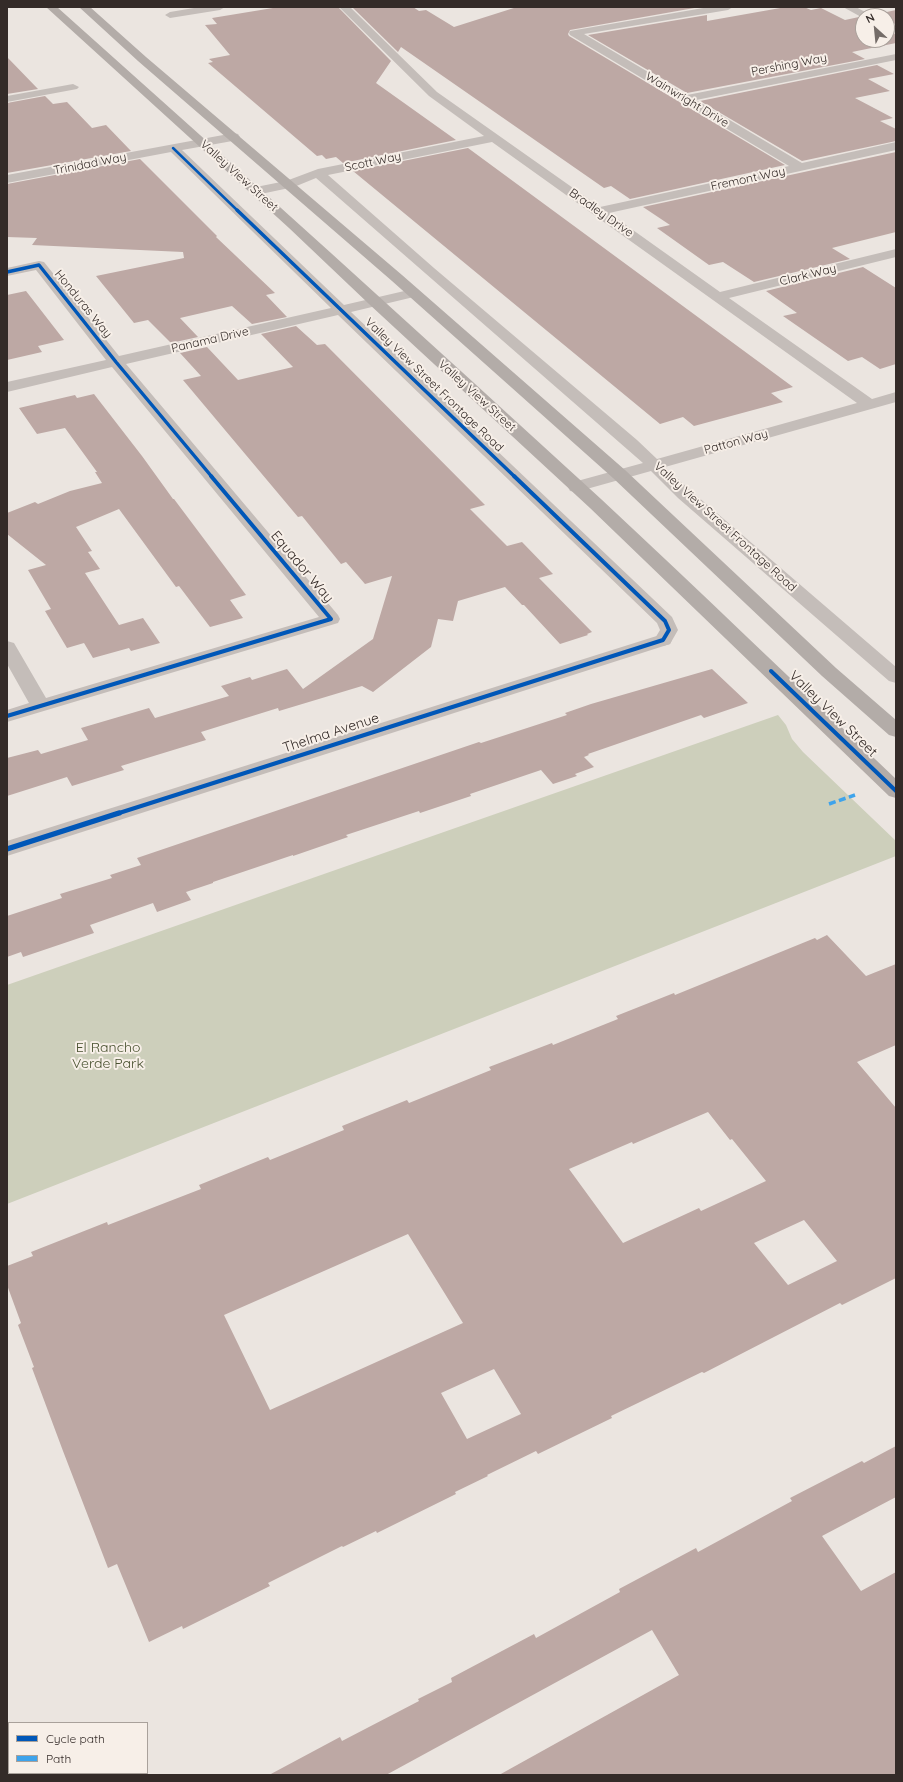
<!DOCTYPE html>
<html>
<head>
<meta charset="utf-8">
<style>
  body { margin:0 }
  #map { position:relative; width:903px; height:1782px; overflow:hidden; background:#ebe5e0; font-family:Quicksand,sans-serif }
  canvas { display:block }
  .frame { position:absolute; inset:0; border:8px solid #342b28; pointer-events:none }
  .legend { position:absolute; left:8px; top:1722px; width:140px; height:52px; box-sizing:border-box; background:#f7efe8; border:1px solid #a9a19b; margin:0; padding:5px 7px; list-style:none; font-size:12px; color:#342b28 }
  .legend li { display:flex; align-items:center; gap:8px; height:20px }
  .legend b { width:20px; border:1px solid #a9a19b }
  .north { position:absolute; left:855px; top:8px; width:40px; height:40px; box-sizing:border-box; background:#f7efe8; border:1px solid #a9a19b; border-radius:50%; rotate:333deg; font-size:11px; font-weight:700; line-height:16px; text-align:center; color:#342b28 }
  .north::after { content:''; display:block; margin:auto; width:14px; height:18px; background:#746c68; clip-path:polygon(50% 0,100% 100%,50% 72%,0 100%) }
</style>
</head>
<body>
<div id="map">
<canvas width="903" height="1782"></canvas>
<div class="frame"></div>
<ul class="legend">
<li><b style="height:5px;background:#0057b8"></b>Cycle path</li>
<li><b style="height:5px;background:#3ea3eb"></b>Path</li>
</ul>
<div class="north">N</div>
</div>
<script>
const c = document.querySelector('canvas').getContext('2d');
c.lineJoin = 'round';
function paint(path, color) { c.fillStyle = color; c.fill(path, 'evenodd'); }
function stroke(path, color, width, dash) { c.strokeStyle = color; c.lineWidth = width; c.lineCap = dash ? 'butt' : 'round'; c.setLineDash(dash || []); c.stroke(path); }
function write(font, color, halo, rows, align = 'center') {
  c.font = font + ' Quicksand,sans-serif'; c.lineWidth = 4; c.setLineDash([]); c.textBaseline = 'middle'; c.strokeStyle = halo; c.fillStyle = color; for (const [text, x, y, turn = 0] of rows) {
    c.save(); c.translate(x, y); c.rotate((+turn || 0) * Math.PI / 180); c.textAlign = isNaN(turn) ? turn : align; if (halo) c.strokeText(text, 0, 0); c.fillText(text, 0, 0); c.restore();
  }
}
const green = new Path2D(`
  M778 715 786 725 792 739 803 752 896 841V856L7 1204V985Z`);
const building = new Path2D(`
  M279 7H338L391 61 376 83 456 140 343 163 336 157 326 159 322 155 317 156 208 63 213 62 209 59 230 55 205 25 217 24 212 18Z
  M352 7H413L419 11 426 10 454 27 517 7H700L570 30 568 34 569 36 785 165 630 199 611 186 604 188 401 47 398 52Z
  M786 7H804L811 10 821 8 845 20 859 17 863 19V40H887V32L896 34V43L852 52 865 59 687 93 588 35 707 15V21Z
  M896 10V24L887 22V16H873V15Z
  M7 57 38 89 7 94Z
  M877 65 894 74 868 79 890 91 855 98 893 118 880 121 896 129V141L802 161 700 101Z
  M45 96 53 104 67 102 92 128 106 125 131 151 7 173V103Z
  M468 148 793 387 771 393 783 402 694 426 683 417 660 424 353 171Z
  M896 152V232L832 248 850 259 754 282 723 262 709 265 657 228 670 225 643 207Z
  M140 159 217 236 216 237 275 293 266 295 287 317 252 324 232 306 180 318 198 337 171 343 148 320 134 323 96 276 184 258 183 252 32 245 37 238 7 237V184Z
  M863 267 896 288V364L880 369 862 357 848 361 783 316 797 313 766 291Z
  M26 291 64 340 38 346 42 352 7 360V295Z
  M296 326 317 345 325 344 485 505 470 509 507 546 522 542 553 574 539 578 592 632 587 634 588 635 560 644 524 605H522L505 587 458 601 453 621 438 619 431 647 373 692 362 686 279 711 278 708 201 732 206 740 121 766 124 770 72 786 67 777 7 796V758L38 750 41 754 88 740 81 728 149 708 155 718 229 696 221 686 250 677 252 680 287 669 303 689 373 639 392 576 365 584 346 562 341 564 302 516 298 517 183 380 201 376 180 353 207 347 238 380 293 367 261 334Z
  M94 394 142 456 173 499H174L246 595 230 600 243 618 210 627 179 586 176 587 119 509 76 527 92 551 88 552 100 569 85 573 119 625 143 618 160 643 131 651 129 648 93 658 84 643 67 648 45 611 51 609 28 570 46 565 7 534V513L35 502 38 504 70 491 102 483 95 472H97L65 428 37 434 19 408 75 395 77 398Z
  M712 669 748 703 704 718 701 715 588 754 589 755 584 757 594 767 575 774 577 776 553 784 541 770 470 794 471 796 420 813 419 811 346 835 348 837 293 856V855L213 882V883L186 892 191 900 157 912 153 903 90 925 94 933 23 957 21 952 7 957V916L62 898 60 894 112 878 110 875 141 865 137 858 479 742 481 743 567 715 565 713 591 704Z
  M827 935 866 976 896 964V1045L857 1062 896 1108V1278L842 1305 840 1303 704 1373 702 1372 611 1416 612 1418 538 1454 536 1451 487 1475 488 1476 455 1492 456 1494 377 1533 376 1531 343 1547 342 1546 268 1583 270 1586 183 1629 182 1626 149 1642 117 1564 108 1568 63 1451 32 1368 34 1367 18 1325 21 1323 7 1285V1266L33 1256 31 1252 107 1222 108 1225 201 1189 199 1185 268 1157 270 1160 344 1130 342 1126 407 1100 409 1103 491 1070 489 1067 552 1043 553 1045 618 1019 616 1016 674 993 675 995 815 938 817 940ZM708 1112 730 1140 732 1139 766 1181 701 1211 699 1208 623 1243 569 1169 632 1142 633 1144ZM804 1220 837 1261 788 1285 754 1243ZM408 1234 463 1323 270 1410 224 1315ZM494 1369 521 1414 467 1439 441 1393Z
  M896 1446V1497L822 1536 861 1591 896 1572V1775H499L679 1675 652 1630 386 1775H269L340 1737 342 1741 419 1701 418 1699 452 1682 451 1678 534 1634 536 1638 620 1592 619 1589 696 1548 698 1552 792 1501 790 1498 862 1461 864 1463Z`);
const minor = new Path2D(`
  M200 7H225L220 10 170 18 165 15 170 12Z
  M339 7H350L437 92 600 207 789 166 570 35 569 33 570 31 709 7H733L728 10 584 34 687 95 896 54V60L696 100 802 163 896 142V150L609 213 720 292 896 249V257L729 298 872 399 896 392V402L665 467 690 490 896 667V683L889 681 678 498 651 471 576 492 570 491 568 487 570 483 643 463 316 178 294 187 256 195 251 194 250 191 251 188 286 181 318 169 484 136 429 96ZM492 142 857 403 657 459 637 440 434 268 328 175Z
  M843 7H856L872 16H863V18Z
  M887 23 896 26V33L887 30Z
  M73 84 79 87 77 89 7 102V96Z
  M234 133 238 134 240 137 238 140 182 150 344 305 413 289 418 290 420 293 418 296 351 312 672 617 678 630 670 644 663 646 656 644 654 640 660 630 657 623 338 315 126 364 338 615 340 619 338 623 7 722V710L29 703 7 664V641L14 643 46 698 319 617 112 367 7 392V382L106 360 36 270 7 276V268L39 261 44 262 119 356 331 308 171 152 7 183V175Z`);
const tertiary = new Path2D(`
  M663 634 670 636 672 640 670 644 7 856V841Z`);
const primary = new Path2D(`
  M46 7H57C240 170 421 334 601 499 700 591 798 686 896 779V798L889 796 590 508 369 304 289 228Z
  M79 7H90L146 57 402 275 625 470 836 668 896 720V737L889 735 822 676 613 478 392 281 138 61Z`);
const quiet = new Path2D(`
  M829 804 855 795`);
const cyclewayFar3 = new Path2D(`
  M173 148 238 211`);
const cyclewayFar2 = new Path2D(`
  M237 210 515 477
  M7 272 39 265 116 362 212 477`);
const cyclewayFar1 = new Path2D(`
  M771 671 896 791
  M7 716 331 619 211 476
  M116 814 663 640 669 630 665 621 514 476`);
const cycleway = new Path2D(`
  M7 849 119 813`);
const farStreetnames = [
  ["Pershing Way",789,65,-11],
  ["Wainwright Drive",687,100,31],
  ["Scott Way",373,162,-12],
  ["Trinidad Way",90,164,-11],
  ["Valley View Street",239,176,42],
  ["Fremont Way",748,179,-12],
  ["Bradley Drive",601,213,35],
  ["Clark Way",808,275,-14],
  ["Honduras Way",83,304,51],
  ["Panama Drive",210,340,-13],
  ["Valley View Street Frontage Road",434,385,44],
  ["Valley View Street",477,396,42],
  ["Patton Way",736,442,-15],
  ["Valley View Street Frontage Road",725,527,42]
];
const streetNames = [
  ["Equador Way",302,567,50],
  ["Valley View Street",833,714,44],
  ["Thelma Avenue",331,733,-18]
];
const parkNames = [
  ["El Rancho",108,1048],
  ["Verde Park",108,1064]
];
paint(green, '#cdcfbb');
paint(building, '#bda8a4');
paint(minor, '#c4bdb9');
paint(tertiary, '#c4bdb9');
paint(primary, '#b3aca8');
stroke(quiet, '#3ea3eb', 3.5, [7, 3.5]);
stroke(cyclewayFar3, '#0057b8', 2.5);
stroke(cyclewayFar2, '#0057b8', 3.5);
stroke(cyclewayFar1, '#0057b8', 4);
stroke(cycleway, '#0057b8', 5.5);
write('12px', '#342b28', '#f7efe8', farStreetnames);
write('14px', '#342b28', '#f7efe8', streetNames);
write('14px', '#47502e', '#f7efe8', parkNames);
</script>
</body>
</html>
